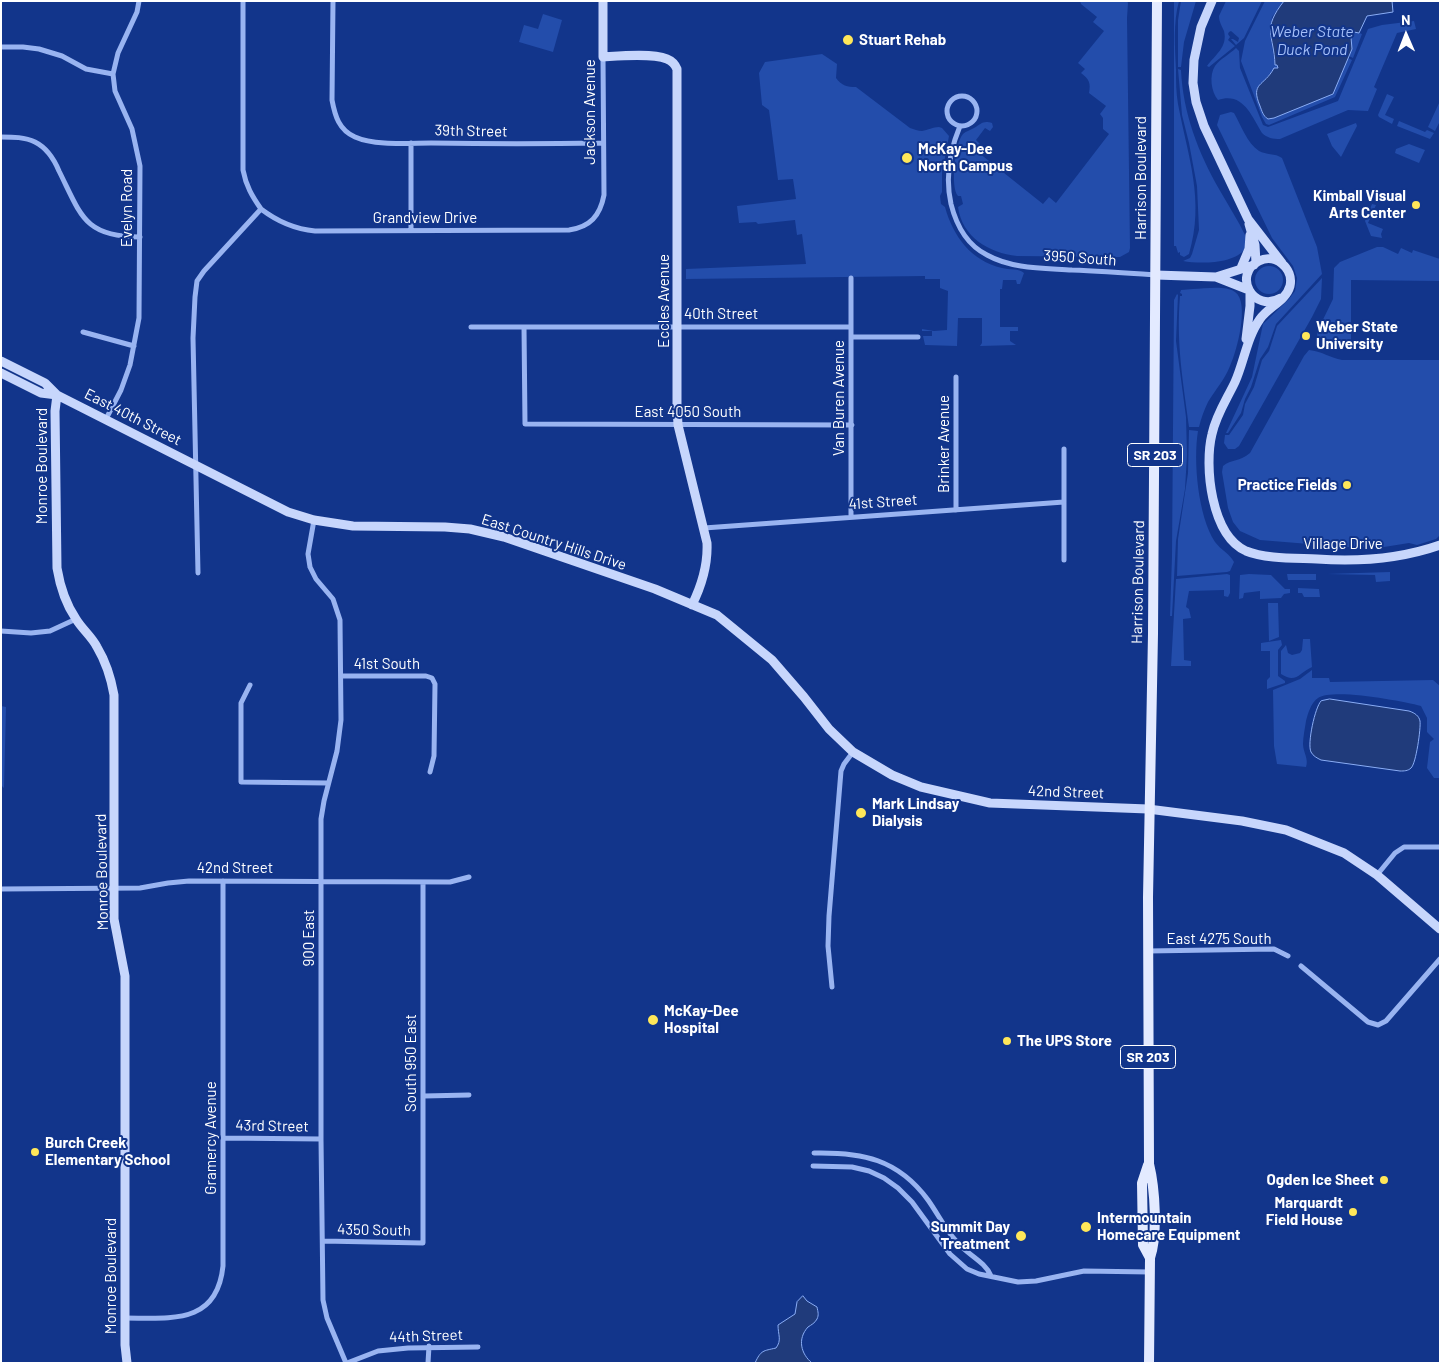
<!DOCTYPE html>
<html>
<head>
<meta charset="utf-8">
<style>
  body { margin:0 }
  #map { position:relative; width:1441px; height:1364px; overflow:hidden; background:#12358b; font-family:Barlow,sans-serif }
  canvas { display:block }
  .frame { position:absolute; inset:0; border:2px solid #fff; pointer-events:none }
  .north { position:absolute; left:1381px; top:10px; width:50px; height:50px; -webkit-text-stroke:4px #12358b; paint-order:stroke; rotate:359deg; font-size:14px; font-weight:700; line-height:20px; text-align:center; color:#fff }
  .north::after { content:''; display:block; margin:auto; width:18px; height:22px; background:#fff; clip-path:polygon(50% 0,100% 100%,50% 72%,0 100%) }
</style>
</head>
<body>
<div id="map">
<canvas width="1441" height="1364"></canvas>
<div class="frame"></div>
<div class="north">N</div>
</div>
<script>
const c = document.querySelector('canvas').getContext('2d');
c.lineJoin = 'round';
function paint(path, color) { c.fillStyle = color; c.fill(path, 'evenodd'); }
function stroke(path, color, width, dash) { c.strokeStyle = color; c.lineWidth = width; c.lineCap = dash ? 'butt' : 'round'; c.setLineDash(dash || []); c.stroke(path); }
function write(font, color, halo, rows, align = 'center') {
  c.font = font + ' Barlow,sans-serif'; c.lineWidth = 4; c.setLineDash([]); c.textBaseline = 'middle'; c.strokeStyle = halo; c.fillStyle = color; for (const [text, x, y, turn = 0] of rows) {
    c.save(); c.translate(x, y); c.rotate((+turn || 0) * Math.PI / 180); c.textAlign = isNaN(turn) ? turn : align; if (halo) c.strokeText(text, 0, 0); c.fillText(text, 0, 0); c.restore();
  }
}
const green = new Path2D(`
  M1080 1H1127L1128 3 1127 18 1130 248 1129 252 1120 257 1017 256C989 253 962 237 958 207L963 204 961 196H958C950 188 955 142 963 134 966 131 971 130 974 128 981 124 983 120 992 123L993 127 990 131 985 128 976 140 982 146 979 153 1043 204 1049 197 1056 203 1109 134 1103 129V118L1100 114 1106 106 1089 93C1091 83 1089 79 1081 73L1085 69 1078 63 1104 31 1093 22 1097 17 1081 4Z
  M1174 1H1179C1173 23 1175 47 1176 70 1176 81 1176 93 1178 104 1188 157 1205 200 1189 254L1184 257 1180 255V252L1178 253 1176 246H1174Z
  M1181 1H1196L1184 42 1181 67H1178V20Z
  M1226 1H1262L1244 38 1236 45 1231 39H1233L1238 42 1239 38 1231 31 1229 32 1228 34 1230 37 1228 40 1235 46 1209 67 1207 66C1215 55 1228 47 1224 31 1222 26 1219 22 1219 16Z
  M1265 1H1284L1272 17 1270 34 1275 65H1277L1278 69H1274L1256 90 1348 58 1352 60 1335 97 1269 125 1266 124 1262 117 1241 61 1245 41Z
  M543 14 562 20 553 52 519 42 524 25 538 29Z
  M1414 21 1416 29 1397 33 1374 87 1377 89 1368 111 1348 110 1280 139C1273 139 1267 138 1262 133 1251 115 1243 92 1218 100 1211 92 1209 75 1215 66 1220 59 1230 54 1236 48L1239 51 1240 68 1263 125 1268 127 1338 101 1368 29 1382 25Z
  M1354 31 1362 34 1353 58 1349 56C1353 48 1350 40 1354 31Z
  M822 54 837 64 836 78C842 86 847 87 856 87L910 128C914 129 918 131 922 131 928 130 933 127 939 127L942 128 949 136 942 173V192L940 196 941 204 945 207C953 236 971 261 1002 268 1009 270 1019 268 1024 273L1020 284H1017L1016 280H1003L1002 289H1000V327H1018V331H1010V341L1016 345 980 346 982 343V318H958L957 346 925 345 923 336H932V331H922V329L934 331 947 330 948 291 940 288V279H925V276L686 279V269L806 264 802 234 797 235 795 220 758 224 756 222 739 223 737 206 796 199 793 179 778 180 769 110 762 105 759 73 765 62Z
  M1178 69 1181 70C1183 113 1198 152 1219 189 1228 205 1238 220 1246 237L1245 249C1234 264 1200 264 1183 261L1190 258 1192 254 1199 230 1197 186 1189 143 1182 115Z
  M1387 94 1394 97 1385 115 1394 119 1392 124 1379 117 1378 115Z
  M1440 101V121L1435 131 1428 127Z
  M1231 112 1234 113C1241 125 1247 143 1259 151 1266 155 1275 153 1282 158L1317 247 1322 274 1276 324 1268 347 1260 359 1251 387 1245 399 1241 413 1228 433H1226L1252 377 1263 324 1289 299 1295 291 1297 278 1293 266 1272 238 1217 125 1220 115Z
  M1399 121 1425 132 1427 130 1434 133 1430 139 1397 126Z
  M1356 123 1357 126 1341 157 1332 146 1327 134Z
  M1409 144 1425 150 1419 163 1395 153 1396 149Z
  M1372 204 1376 205 1368 223 1383 229 1381 234 1382 238 1371 236 1365 221Z
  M1377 247H1383L1398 254 1401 248 1412 253 1413 250 1440 259V281L1351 280V348C1344 350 1324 346 1319 340 1317 338 1317 334 1317 332L1333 299 1334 268 1340 262Z
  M1255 280a14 14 0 1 1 28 0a14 14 0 1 1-28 0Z
  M1322 278 1321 299 1312 317 1239 446 1235 449H1228L1224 443 1225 435H1229L1243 415 1245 404 1254 387 1262 360 1269 351 1277 326Z
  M1193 289C1205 289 1225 285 1235 292 1250 302 1237 351 1230 366 1225 379 1216 389 1208 402 1204 410 1201 419 1199 427H1189C1183 381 1176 343 1180 296H1182V294L1180 293 1181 290Z
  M1177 294 1178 295 1176 341 1186 417 1187 455 1185 489 1176 541 1172 616H1170L1172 556 1174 300Z
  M1309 350C1321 351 1331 358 1342 360H1440V535L1436 539 1417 545 1409 543 1384 547H1346L1260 540 1240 531 1233 522 1228 508 1222 472 1223 466C1231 459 1240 462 1250 453L1304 356Z
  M1189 430 1198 431C1193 461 1198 516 1215 542 1221 550 1230 554 1234 562L1230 571 1227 572 1177 576 1178 539 1188 473Z
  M1390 572V581L1376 582 1375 575 1327 574Z
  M1227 574 1230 575V593L1228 597 1224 596V590L1189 591 1186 607 1189 609 1191 618 1183 619 1184 660 1191 661V666H1171L1176 579Z
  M1249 574 1271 575 1285 589H1290V593L1284 594 1281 598 1260 599V591L1244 593 1243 598 1239 599 1240 575Z
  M1287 574H1316V580H1288Z
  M1298 588 1319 589 1320 597H1304L1302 593H1298Z
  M1268 603H1278L1279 637 1269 641Z
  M1303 639H1310L1312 667C1299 673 1296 684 1281 674V651L1286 645 1288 653 1292 655 1300 653 1302 650Z
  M1281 640 1282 645 1278 650V676L1285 681V683L1267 689V680L1270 677V651H1261V643Z
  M1312 670V678H1329L1330 682 1433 680 1440 686V778H1434L1427 768 1430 742 1434 739 1427 732V718L1421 706C1401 701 1334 688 1318 698 1311 703 1308 713 1306 721 1305 728 1303 737 1303 744 1303 752 1309 759 1306 767L1277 764 1274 746 1273 690 1300 679Z
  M1 706 6 707 4 788 1 785Z`);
const water = new Path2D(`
  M1284 1H1392L1393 12 1367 16 1359 33 1354 32 1351 37 1352 49 1333 94 1274 118 1268 119C1263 116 1262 111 1260 106 1250 82 1264 87 1274 68H1278L1277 65H1275C1274 34 1261 30 1284 1Z
  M1330 699 1409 711C1415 713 1419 716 1420 721 1421 728 1416 764 1411 768 1408 771 1404 771 1400 771L1321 760C1317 758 1313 756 1311 752 1307 744 1315 707 1321 701Z
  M803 1296 807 1301 817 1307C818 1312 819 1315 817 1319 815 1323 811 1325 808 1327 797 1339 801 1354 812 1363H755C761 1350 763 1351 776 1348 782 1340 778 1335 778 1325L795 1314 797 1302Z`);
const street = new Path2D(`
  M333 1 332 100C335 116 339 130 355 137 375 146 409 143 431 143 488 144 546 144 603 143
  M1 47H23L39 49 62 56 86 69 113 74
  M947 111a15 15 0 1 1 30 0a15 15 0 1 1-30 0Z
  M960 126C950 150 945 177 951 204 956 224 967 245 987 255 1012 269 1044 268 1072 270 1100 271 1128 273 1156 275
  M1 137C13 137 25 137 35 142 47 148 54 159 59 171 81 215 84 237 140 237
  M261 209C278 222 294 229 315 231L569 230C590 227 600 216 604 195L603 57
  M411 230V143
  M851 278V517
  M471 327H851
  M524 327 525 424 852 425
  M83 332 134 346
  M852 337H918
  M956 377V510
  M106 419 121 390 130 365 139 318 140 166 132 129 115 91 113 74 118 53 137 12 139 1
  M314 520 308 554 310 567 316 579 333 599 340 620 341 720 337 751 324 801 321 819V1139L323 1300 327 1318 346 1363
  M704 528 1064 502
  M1064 560V449
  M198 573 193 338 195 297 197 281 204 271 261 209C252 196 246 186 243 170V1
  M1 631 31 633 50 631 76 619
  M341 676H426L432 678 435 684 434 756 430 772
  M250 685 241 703V782L328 783
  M1377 875 1395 853 1404 847H1440
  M1 889 140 888 168 883 189 881 450 882 469 877
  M1148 951 1274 949 1288 956
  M1301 966 1368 1022 1378 1025 1386 1021 1440 959
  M832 987 828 946 829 916 841 771 844 764 853 752
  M424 1096 469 1095
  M223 1138 321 1139
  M814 1153C862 1152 898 1159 928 1200 938 1214 945 1229 956 1241 966 1254 985 1261 991 1276
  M813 1166 852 1167 869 1171 884 1178 898 1188 912 1202 950 1254 967 1269 979 1274 1018 1282 1036 1281 1084 1271 1150 1272
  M323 1241 423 1243V882
  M125 1318C171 1318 217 1325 223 1266V881
  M347 1363 378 1351 408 1348 478 1347
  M428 1363 429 1346`);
const secondary = new Path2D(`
  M603 1V57C620 56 652 53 667 59 672 61 675 64 677 69V406L678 425 707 543C708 566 702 585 692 605
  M1212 1 1201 27 1194 60 1193 83 1196 102 1204 126 1248 219 1282 263
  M1249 224 1255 245 1256 263
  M1241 268 1249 249 1250 235
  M1156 275 1216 277 1254 265
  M1216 277 1249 290
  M1281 298C1253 314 1232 274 1259 261 1275 253 1294 268 1290 286 1286 301 1268 307 1260 319 1247 337 1244 362 1235 382 1227 399 1216 415 1212 434 1204 466 1211 535 1246 551 1265 559 1296 558 1317 559 1359 562 1400 559 1440 545
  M1246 339 1250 306V292
  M1 361 45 383 57 395 288 512 314 520 353 526 445 527 470 529 504 537 655 589 717 615 772 660 804 697 829 729 853 752 892 775 921 787 990 803 1148 809 1242 821 1286 830 1344 853 1377 875 1440 929
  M1 373 41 393 57 395
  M57 395 55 411 57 568C60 586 65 603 76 619 82 629 92 637 97 647 106 662 111 678 114 695V919L125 976V1345L127 1363`);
const primary = new Path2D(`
  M1148 1165 1142 1183 1143 1245 1150 1258
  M1149 1363 1150 1258C1158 1234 1155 1189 1149 1164L1148 897 1153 634 1157 1`);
const markers = [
  [848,40,6,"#ffe759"],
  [907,158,6,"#ffe759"],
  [1416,205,5,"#ffe759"],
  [1306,336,5,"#ffe759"],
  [1347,485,5,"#ffe759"],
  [861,813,6,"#ffe759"],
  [653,1020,6,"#ffe759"],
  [1007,1041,5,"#ffe759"],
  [35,1152,5,"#ffe759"],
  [1384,1180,5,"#ffe759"],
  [1353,1212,5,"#ffe759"],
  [1086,1227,6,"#ffe759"],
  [1021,1236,6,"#ffe759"]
];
const shields = [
  [1155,455,55],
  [1148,1057,55]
];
const shieldNames = [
  ["SR 203",1155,455],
  ["SR 203",1148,1057]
];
const poiNames = [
  ["Stuart Rehab",859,40],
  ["McKay-Dee",918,149],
  ["North Campus",918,166],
  ["Kimball Visual",1406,196,"right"],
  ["Arts Center",1406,213,"right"],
  ["Weber State",1316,327],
  ["University",1316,344],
  ["Practice Fields",1337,485,"right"],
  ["Mark Lindsay",872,804],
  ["Dialysis",872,821],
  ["McKay-Dee",664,1011],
  ["Hospital",664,1028],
  ["The UPS Store",1017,1041],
  ["Burch Creek",45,1143],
  ["Elementary School",45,1160],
  ["Ogden Ice Sheet",1374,1180,"right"],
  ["Marquardt",1343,1203,"right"],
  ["Field House",1343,1220,"right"],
  ["Intermountain",1097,1218],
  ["Homecare Equipment",1097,1235],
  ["Summit Day",1010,1227,"right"],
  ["Treatment",1010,1244,"right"]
];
const streetNames = [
  ["Jackson Avenue",590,112,-90],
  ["39th Street",471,131,1],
  ["Harrison Boulevard",1141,178,-90],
  ["Evelyn Road",127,208,-90],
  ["Grandview Drive",425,218],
  ["3950 South",1080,258,4],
  ["Eccles Avenue",664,301,-90],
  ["40th Street",721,314],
  ["Van Buren Avenue",839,398,-90],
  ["East 4050 South",688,412],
  ["East 40th Street",133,417,27],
  ["Brinker Avenue",944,444,-90],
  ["Monroe Boulevard",42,466,-90],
  ["41st Street",883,502,-4],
  ["East Country Hills Drive",554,542,18],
  ["Village Drive",1343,544],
  ["Harrison Boulevard",1138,582,-89],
  ["41st South",387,664],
  ["42nd Street",1066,792,2],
  ["42nd Street",235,868],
  ["Monroe Boulevard",102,872,-91],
  ["900 East",309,938,-90],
  ["East 4275 South",1219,939],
  ["South 950 East",411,1063,-90],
  ["43rd Street",272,1126,1],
  ["Gramercy Avenue",211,1138,-90],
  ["4350 South",374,1230,1],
  ["Monroe Boulevard",111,1276,-90],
  ["44th Street",426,1336,-2]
];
const waterNames = [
  ["Weber State",1312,32],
  ["Duck Pond",1312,50]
];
paint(green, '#234dab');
paint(water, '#203b7b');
stroke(water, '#8aadf5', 1);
stroke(street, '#99b4f1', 5);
stroke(secondary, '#c7d6fc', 9);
stroke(primary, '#e3eaff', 10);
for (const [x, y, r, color] of markers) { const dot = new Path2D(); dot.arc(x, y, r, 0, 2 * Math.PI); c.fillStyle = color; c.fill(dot); stroke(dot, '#12358b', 2); }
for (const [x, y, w] of shields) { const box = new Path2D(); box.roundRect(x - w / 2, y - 11.5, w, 23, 4); c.fillStyle = '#12358b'; c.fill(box); stroke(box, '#fff', 1); }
write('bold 14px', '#fff', null, shieldNames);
write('bold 15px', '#fff', '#12358b', poiNames, 'left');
write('15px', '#fff', '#12358b', streetNames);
write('italic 16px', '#a4bff9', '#12358b', waterNames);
</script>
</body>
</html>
